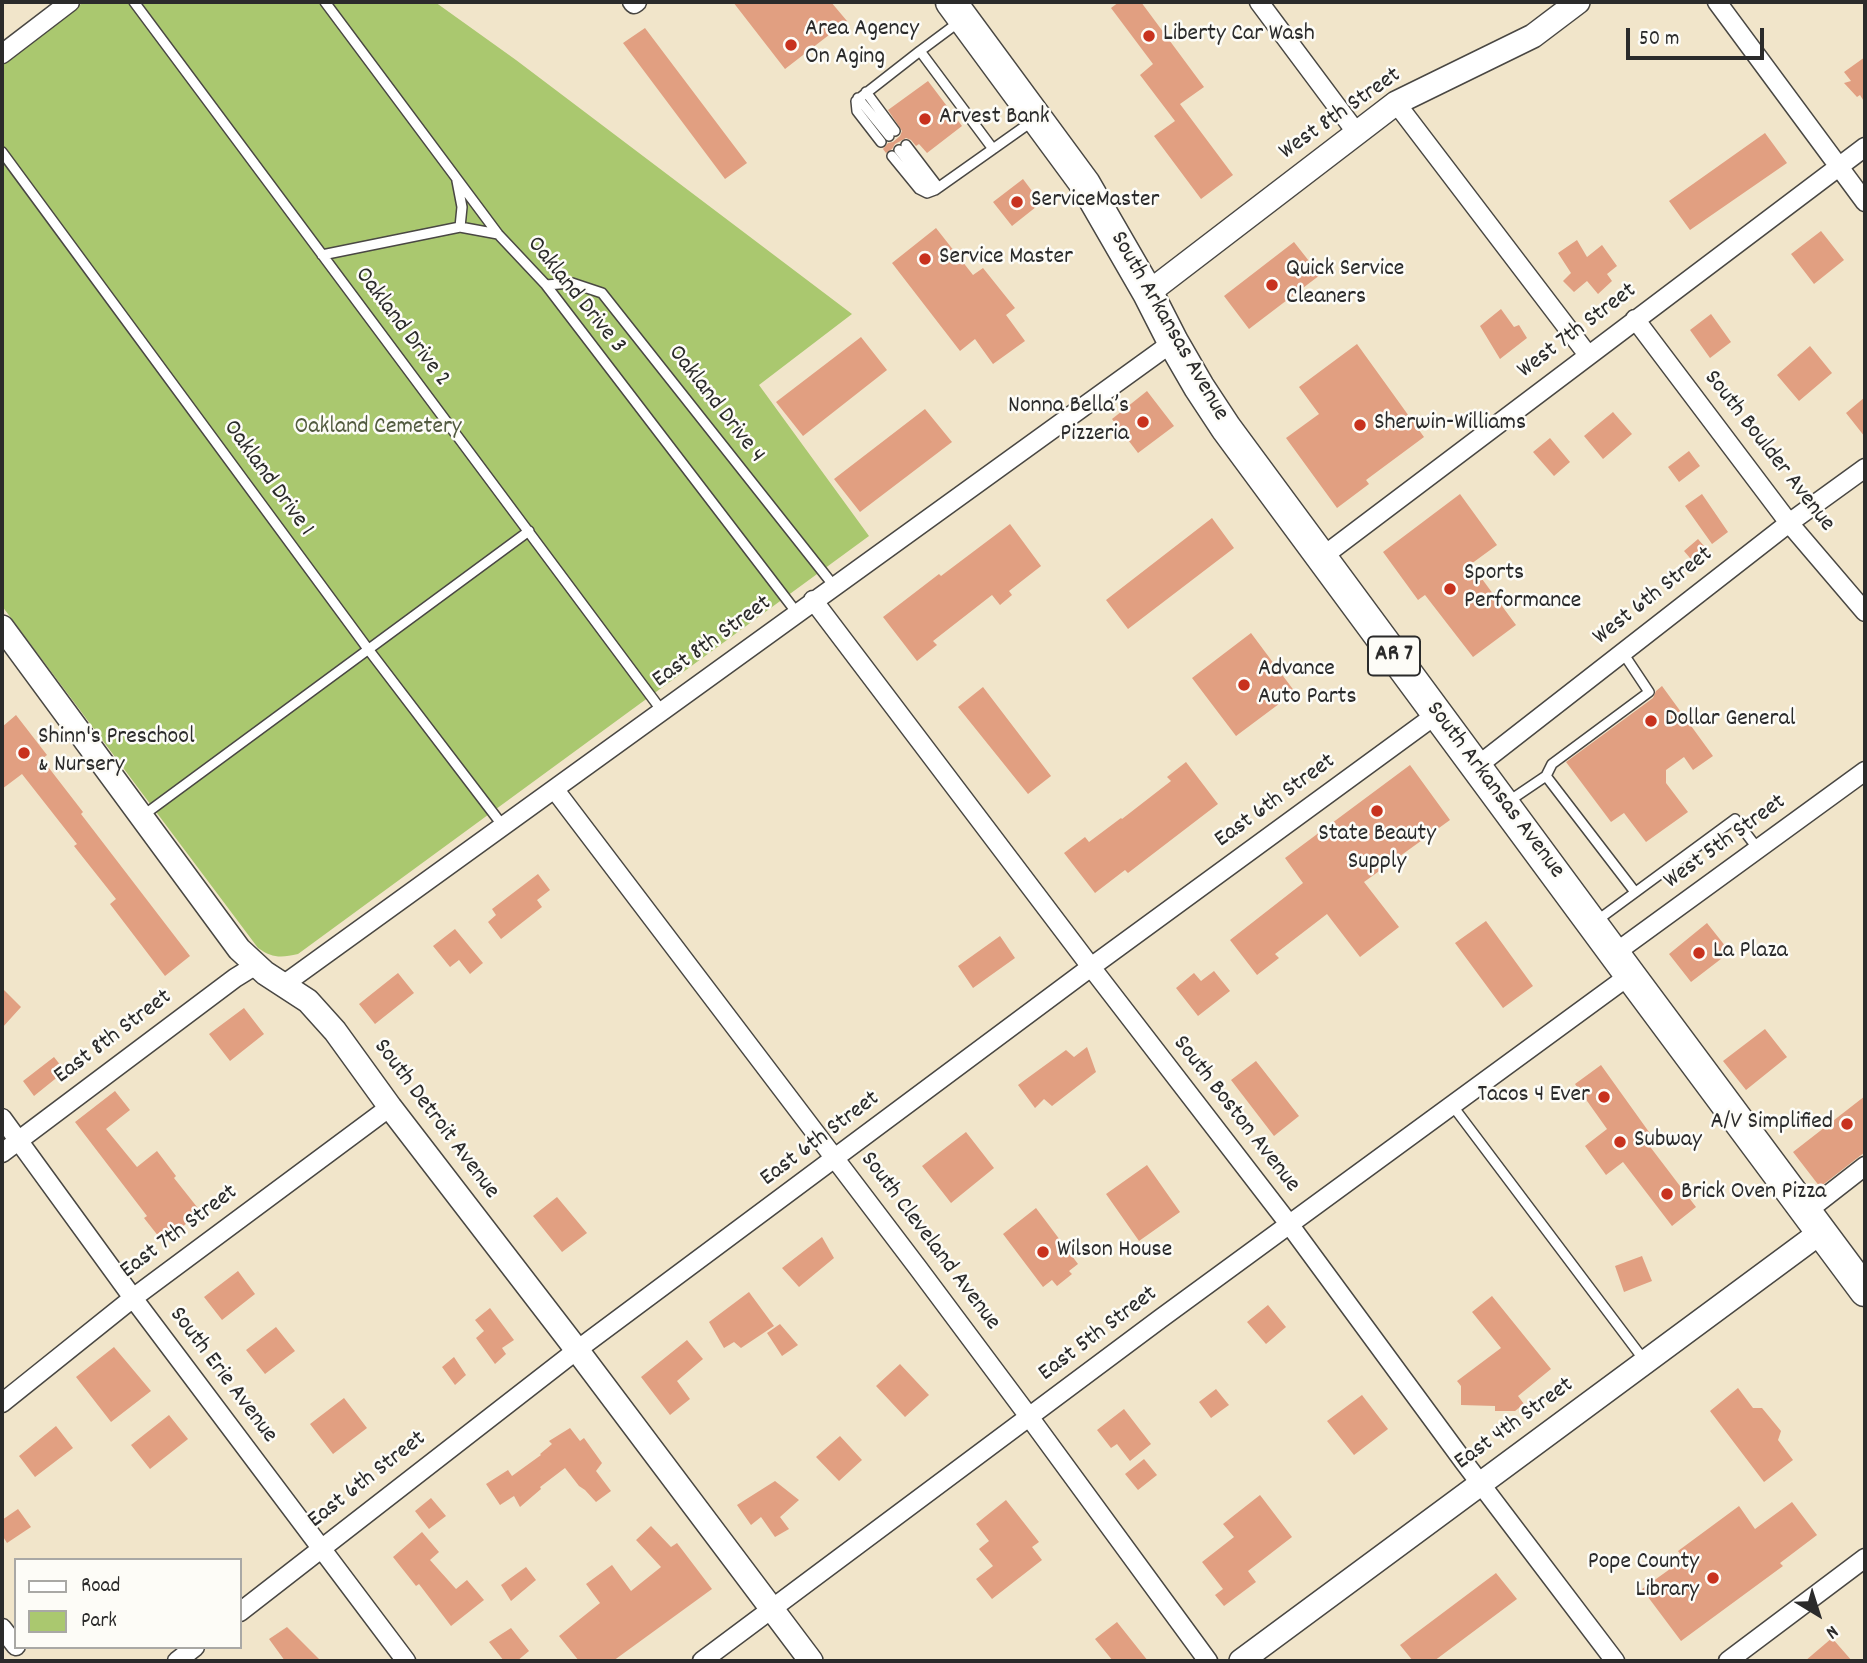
<!DOCTYPE html>
<html>
<head>
<meta charset="utf-8">
<style>
  body { margin:0 }
  #map { position:relative; width:1867px; height:1663px; overflow:hidden; background:#f1e5ca; font-family:Dekko,sans-serif }
  canvas { display:block }
  .frame { position:absolute; inset:0; border:4px solid #2b2b2b; pointer-events:none }
  .legend { position:absolute; left:14px; top:1558px; width:228px; height:91px; box-sizing:border-box; background:#fdfcf7; border:2px solid #a9a8a5; margin:0; padding:9px 12px; list-style:none; font-size:21px; color:#2b2b2b }
  .legend li { display:flex; align-items:center; gap:14px; height:35px }
  .legend b { width:35px; border:2px solid #a9a8a5 }
  .north { position:absolute; left:1783px; top:1579px; width:70px; height:70px; -webkit-text-stroke:5px #fdfcf7; paint-order:stroke; rotate:142deg; font-size:19px; font-weight:700; line-height:28px; text-align:center; color:#2b2b2b }
  .north::after { content:''; display:block; margin:auto; width:24px; height:32px; background:#2b2b2b; clip-path:polygon(50% 0,100% 100%,50% 72%,0 100%) }
  .scale { position:absolute; left:1626px; top:28px; width:138px; height:32px; box-sizing:border-box; border:4px solid #2b2b2b; border-top:0; padding-left:9px; font-size:21px; line-height:24px; white-space:nowrap; color:#2b2b2b; -webkit-text-stroke:5px #fdfcf7; paint-order:stroke }
</style>
</head>
<body>
<div id="map">
<canvas width="1867" height="1663"></canvas>
<div class="frame"></div>
<ul class="legend">
<li><b style="height:9px;background:#fff"></b>Road</li>
<li><b style="height:19px;background:#aac86f"></b>Park</li>
</ul>
<div class="north">N</div>
<div class="scale">50 m</div>
</div>
<script>
const c = document.querySelector('canvas').getContext('2d');
c.lineJoin = 'round';
function paint(path, color) { c.fillStyle = color; c.fill(path, 'evenodd'); }
function stroke(path, color, width, dash) { c.strokeStyle = color; c.lineWidth = width; c.lineCap = dash ? 'butt' : 'round'; c.setLineDash(dash || []); c.stroke(path); }
function write(font, color, halo, rows, align = 'center') {
  c.font = font + ' Dekko,sans-serif'; c.lineWidth = 5; c.setLineDash([]); c.textBaseline = 'middle'; c.strokeStyle = halo; c.fillStyle = color; for (const [text, x, y, turn = 0] of rows) {
    c.save(); c.translate(x, y); c.rotate((+turn || 0) * Math.PI / 180); c.textAlign = isNaN(turn) ? turn : align; if (halo) c.strokeText(text, 0, 0); c.fillText(text, 0, 0); c.restore();
  }
}
const green = new Path2D(`
  M84 2H435L516 60 852 314 759 385 869 536 298 954C281 958 272 958 258 948L2 606V58Z`);
const building = new Path2D(`
  M733 2H831L847 21 785 69Z
  M1119 2H1141L1204 87 1180 104 1233 175 1201 199 1154 136 1175 121 1140 75 1153 64 1111 8Z
  M645 28 747 163 725 179 623 43Z
  M1865 57V103L1860 95 1857 97 1844 83 1851 81 1844 72Z
  M928 81 962 126 927 153 919 144 916 146 911 140 906 138 895 144 892 149 886 153 883 149 888 143 893 142 900 136 902 131 888 110Z
  M1765 133 1787 163 1690 230 1669 201Z
  M1023 179 1041 203 1012 226 993 202Z
  M936 228 973 275 983 268 1015 308 1006 315 1025 341 993 364 975 339 960 351 892 263Z
  M1821 231 1844 260 1814 284 1791 254Z
  M1577 240 1587 257 1602 245 1617 266 1607 274 1612 281 1598 294 1587 281 1574 292 1563 281 1571 273 1558 253Z
  M1294 242 1320 275 1249 329 1224 296Z
  M1501 309 1514 327 1519 325 1527 338 1500 359 1480 326Z
  M1711 314 1731 342 1710 358 1690 330Z
  M861 337 887 370 803 436 776 402Z
  M1357 344 1424 437 1366 480 1369 484 1337 508 1286 438 1319 414 1299 387Z
  M1810 346 1832 373 1799 401 1777 375Z
  M1147 391 1174 426 1138 453 1112 419Z
  M1865 397V437L1846 413Z
  M925 409 952 442 860 512 834 479Z
  M1613 412 1632 434 1603 459 1584 436Z
  M1550 438 1570 462 1554 476 1533 452Z
  M1689 451 1700 466 1679 482 1668 467Z
  M1460 494 1497 545 1471 564 1516 625 1473 657 1425 595 1418 600 1383 552Z
  M1702 494 1728 532 1712 544 1685 506Z
  M1212 518 1234 548 1128 629 1106 600Z
  M1010 524 1041 566 1009 591 1012 595 1000 605 992 595 933 641 937 645 917 661 883 617 939 574 941 576Z
  M1698 539 1710 553 1696 565 1684 551Z
  M1251 633 1295 692 1236 736 1192 678Z
  M1662 686 1713 756 1693 770 1684 757 1666 770V783L1688 812 1646 842 1624 813 1611 822 1566 762 1653 698 1656 691Z
  M983 687 1051 776 1028 794 958 707Z
  M16 715 47 755 42 759 83 812 81 814 190 956 165 976 110 904 116 899 74 846 77 844 22 774 2 789V727Z
  M1186 762 1218 804 1128 873 1125 870 1095 893 1064 853 1085 837 1089 842 1121 818 1122 819 1171 781 1167 777Z
  M1410 765 1450 820 1364 882 1399 927 1360 957 1327 914 1275 954 1279 958 1257 975 1230 940 1303 883 1285 858Z
  M538 874 550 890 537 900 542 907 501 939 488 922 496 915 492 909Z
  M1486 921 1533 986 1503 1008 1455 943Z
  M1707 923 1730 952 1691 982 1669 954Z
  M455 929 483 963 470 974 459 960 450 967 433 946Z
  M1000 936 1015 958 973 988 958 966Z
  M1214 971 1230 991 1198 1016 1176 988 1194 973 1201 981Z
  M398 973 414 993 375 1024 359 1004Z
  M2 988 21 1007 2 1028Z
  M244 1008 264 1034 230 1061 209 1034Z
  M1765 1029 1787 1057 1746 1090 1723 1061Z
  M1087 1047 1096 1072 1052 1106 1044 1099 1035 1108 1018 1085 1066 1050 1074 1057Z
  M54 1057 65 1071 34 1096 23 1081Z
  M1256 1061 1299 1116 1274 1136 1231 1080Z
  M1601 1065 1654 1139 1648 1144 1696 1207 1672 1226 1623 1162 1606 1175 1585 1146 1607 1129 1575 1084Z
  M115 1091 130 1110 106 1129 137 1167 157 1151 176 1176 174 1178 201 1212 163 1242 144 1218 147 1216 75 1122Z
  M1865 1096V1152L1820 1187 1793 1152Z
  M966 1132 994 1168 951 1203 922 1166Z
  M1147 1165 1180 1212 1139 1241 1106 1194Z
  M557 1197 587 1233 562 1252 533 1216Z
  M1036 1208 1078 1264 1069 1271 1072 1274 1057 1286 1052 1280 1043 1287 1003 1234Z
  M822 1237 834 1258 799 1287 782 1268Z
  M1642 1256 1652 1281 1624 1292 1615 1266Z
  M238 1271 255 1294 222 1320 204 1297Z
  M749 1292 774 1326 741 1348 734 1342 724 1348 709 1322Z
  M1492 1296 1551 1369 1518 1396 1524 1404 1515 1411H1495V1406L1461 1405V1386L1457 1381 1501 1348 1472 1312Z
  M1268 1305 1286 1327 1266 1344 1247 1322Z
  M490 1308 514 1340 502 1348 506 1354 495 1364 476 1338 484 1331 475 1320Z
  M780 1324 798 1345 782 1356 767 1333Z
  M276 1327 295 1351 265 1374 246 1350Z
  M687 1340 703 1359 677 1381 690 1399 670 1415 641 1377Z
  M114 1347 151 1391 111 1422 76 1377Z
  M454 1357 466 1375 455 1385 442 1367Z
  M900 1364 929 1395 905 1417 876 1386Z
  M1738 1388 1753 1408H1762L1781 1431 1778 1440 1793 1460 1764 1482 1710 1411Z
  M1216 1389 1229 1405 1211 1418 1199 1402Z
  M1362 1395 1388 1429 1354 1455 1327 1421Z
  M344 1398 367 1428 333 1454 310 1424Z
  M1124 1409 1151 1444 1130 1461 1117 1444 1111 1448 1097 1430Z
  M169 1415 188 1439 150 1469 131 1445Z
  M56 1426 73 1448 35 1477 19 1456Z
  M570 1428 580 1441 584 1438 602 1463 596 1471 611 1491 596 1502 585 1490 579 1486 565 1468 540 1487 541 1489 520 1507 514 1496 500 1505 486 1484 508 1470 512 1476 541 1455 540 1454 552 1444 549 1441Z
  M840 1436 862 1460 839 1481 816 1457Z
  M1144 1459 1157 1475 1138 1490 1125 1474Z
  M775 1481 799 1500 780 1517 789 1529 775 1537 761 1517 751 1525 737 1505Z
  M1260 1495 1292 1537 1248 1571 1256 1582 1224 1606 1215 1595 1223 1589 1202 1562 1234 1537 1223 1524Z
  M431 1498 446 1516 429 1529 415 1511Z
  M1006 1500 1039 1542 1032 1547 1042 1560 992 1599 976 1579 993 1566 979 1549 989 1541 976 1524Z
  M1792 1502 1817 1535 1780 1563 1783 1566 1681 1641 1642 1589 1684 1559 1678 1551 1739 1506 1755 1529Z
  M18 1509 31 1527 7 1543 2 1535V1520Z
  M651 1526 671 1547 677 1543 712 1589 613 1661H579L559 1636 600 1603 586 1584 612 1565 631 1591 661 1567 636 1540Z
  M422 1532 439 1552 430 1560 456 1589 467 1580 484 1600 451 1626 419 1584 416 1586 393 1557Z
  M526 1567 536 1580 511 1601 501 1585Z
  M1496 1573 1517 1599 1434 1661H1413L1400 1645Z
  M1117 1622 1148 1661H1113L1095 1639Z
  M287 1627 321 1661H285L269 1639Z
  M511 1628 529 1651 517 1661H504L489 1642Z
  M1832 1638 1852 1661H1805Z`);
const service = new Path2D(`
  M134 2 662 711
  M325 2 498 234 546 285 797 613
  M959 22 920 51 993 149 1034 120
  M866 92 895 131
  M858 98 889 136
  M881 142 857 111 856 101 920 51
  M906 145 938 187
  M899 150 931 191
  M2 152 368 649 503 826
  M892 156 919 189 927 193 935 190 993 149
  M457 181 462 207 460 227
  M322 255 460 227 498 234
  M546 285 572 283 602 293 834 586
  M1546 776 1552 764 1649 692 1623 653
  M1509 801 1546 776 1635 892
  M141 817 529 531
  M1595 922 1735 819 1758 849
  M1452 1105 1644 1360`);
const minor = new Path2D(`
  M632 2 634 4 637 2
  M1259 2 1356 132
  M1717 2 1865 202
  M2 54 70 2
  M1396 103 1588 355
  M1635 319 1789 523 1865 612
  M1322 557 1865 147
  M813 600 1091 967 1289 1224 1464 1462 1615 1661
  M1476 767 1789 523 1865 468
  M555 790 918 1268 1030 1418 1208 1661
  M1615 953 1865 771
  M283 985 1173 342
  M2 1118 133 1298 406 1661
  M2 1153 235 978 256 965
  M1806 1212 1865 1166
  M2 1403 133 1298 390 1107
  M240 1612 577 1350 1091 967 1437 714
  M2 1628 16 1646
  M177 1661 195 1647
  M702 1661 1160 1319 1630 975
  M1728 1661 1865 1558`);
const tertiary = new Path2D(`
  M1148 293 1396 103 1533 36 1578 2
  M2 627 239 949 265 973 308 1001 335 1031 390 1107 577 1350 811 1661
  M1241 1661 1821 1232`);
const trunk = new Path2D(`
  M951 2 1085 184 1148 293 1173 342 1199 387 1226 428 1630 975 1865 1291`);
const markers = [
  [1149,36,7,"#c8321e"],
  [791,45,7,"#c8321e"],
  [925,119,7,"#c8321e"],
  [1017,202,7,"#c8321e"],
  [925,259,7,"#c8321e"],
  [1272,285,7,"#c8321e"],
  [1143,422,7,"#c8321e"],
  [1360,425,7,"#c8321e"],
  [1450,589,7,"#c8321e"],
  [1244,685,7,"#c8321e"],
  [1651,721,7,"#c8321e"],
  [24,753,7,"#c8321e"],
  [1377,811,7,"#c8321e"],
  [1699,953,7,"#c8321e"],
  [1604,1097,7,"#c8321e"],
  [1847,1124,7,"#c8321e"],
  [1620,1142,7,"#c8321e"],
  [1667,1194,7,"#c8321e"],
  [1043,1252,7,"#c8321e"],
  [1713,1578,7,"#c8321e"]
];
const shields = [
  [1394,656,52]
];
const shieldNames = [
  ["AR 7",1394,656]
];
const poiNames = [
  ["Area Agency",805,31],
  ["On Aging",805,59],
  ["Liberty Car Wash",1163,36],
  ["Arvest Bank",939,119],
  ["ServiceMaster",1031,202],
  ["Service Master",939,259],
  ["Quick Service",1286,271],
  ["Cleaners",1286,299],
  ["Nonna Bella’s",1129,408,"right"],
  ["Pizzeria",1129,436,"right"],
  ["Sherwin-Williams",1374,425],
  ["Sports",1464,575],
  ["Performance",1464,603],
  ["Advance",1258,671],
  ["Auto Parts",1258,699],
  ["Dollar General",1665,721],
  ["Shinn's Preschool",38,739],
  ["& Nursery",38,767],
  ["State Beauty",1377,836,"center"],
  ["Supply",1377,864,"center"],
  ["La Plaza",1713,953],
  ["Tacos 4 Ever",1590,1097,"right"],
  ["A/V Simplified",1833,1124,"right"],
  ["Subway",1634,1142],
  ["Brick Oven Pizza",1681,1194],
  ["Wilson House",1057,1252],
  ["Pope County",1699,1564,"right"],
  ["Library",1699,1592,"right"]
];
const streetNames = [
  ["West 8th Street",1341,115,-35],
  ["Oakland Drive 3",575,296,51],
  ["South Arkansas Avenue",1168,327,60],
  ["Oakland Drive 2",401,328,53],
  ["West 7th Street",1578,332,-37],
  ["Oakland Drive 4",715,405,52],
  ["South Boulder Avenue",1768,452,52],
  ["Oakland Drive 1",267,479,54],
  ["West 6th Street",1654,597,-38],
  ["East 8th Street",713,643,-36],
  ["South Arkansas Avenue",1494,791,53],
  ["East 6th Street",1276,802,-36],
  ["West 5th Street",1726,843,-36],
  ["East 8th Street",114,1038,-37],
  ["South Boston Avenue",1235,1115,52],
  ["South Detroit Avenue",435,1120,53],
  ["East 6th Street",821,1140,-37],
  ["East 7th Street",180,1233,-37],
  ["South Cleveland Avenue",929,1242,53],
  ["East 5th Street",1099,1335,-37],
  ["South Erie Avenue",222,1376,53],
  ["East 4th Street",1515,1425,-36],
  ["East 6th Street",368,1481,-38]
];
const parkNames = [
  ["Oakland Cemetery",378,429]
];
paint(green, '#aac86f');
paint(building, '#e19f81');
stroke(service, '#494743', 12);
stroke(minor, '#494743', 21);
stroke(tertiary, '#494743', 26);
stroke(trunk, '#494743', 33);
stroke(service, '#fff', 9);
stroke(minor, '#fff', 18);
stroke(tertiary, '#fff', 23);
stroke(trunk, '#fff', 30);
for (const [x, y, r, color] of markers) { const dot = new Path2D(); dot.arc(x, y, r, 0, 2 * Math.PI); c.fillStyle = color; c.fill(dot); stroke(dot, '#fdfcf7', 2.5); }
for (const [x, y, w] of shields) { const box = new Path2D(); box.roundRect(x - w / 2, y - 19.5, w, 39, 5); c.fillStyle = '#fdfcf7'; c.fill(box); stroke(box, '#2b2b2b', 2); }
write('bold 23px', '#2b2b2b', null, shieldNames);
write('24px', '#2b2b2b', '#fdfcf7', poiNames, 'left');
write('24px', '#2b2b2b', '#fdfcf7', streetNames);
write('24px', '#515a3f', '#fdfcf7', parkNames);
</script>
</body>
</html>
